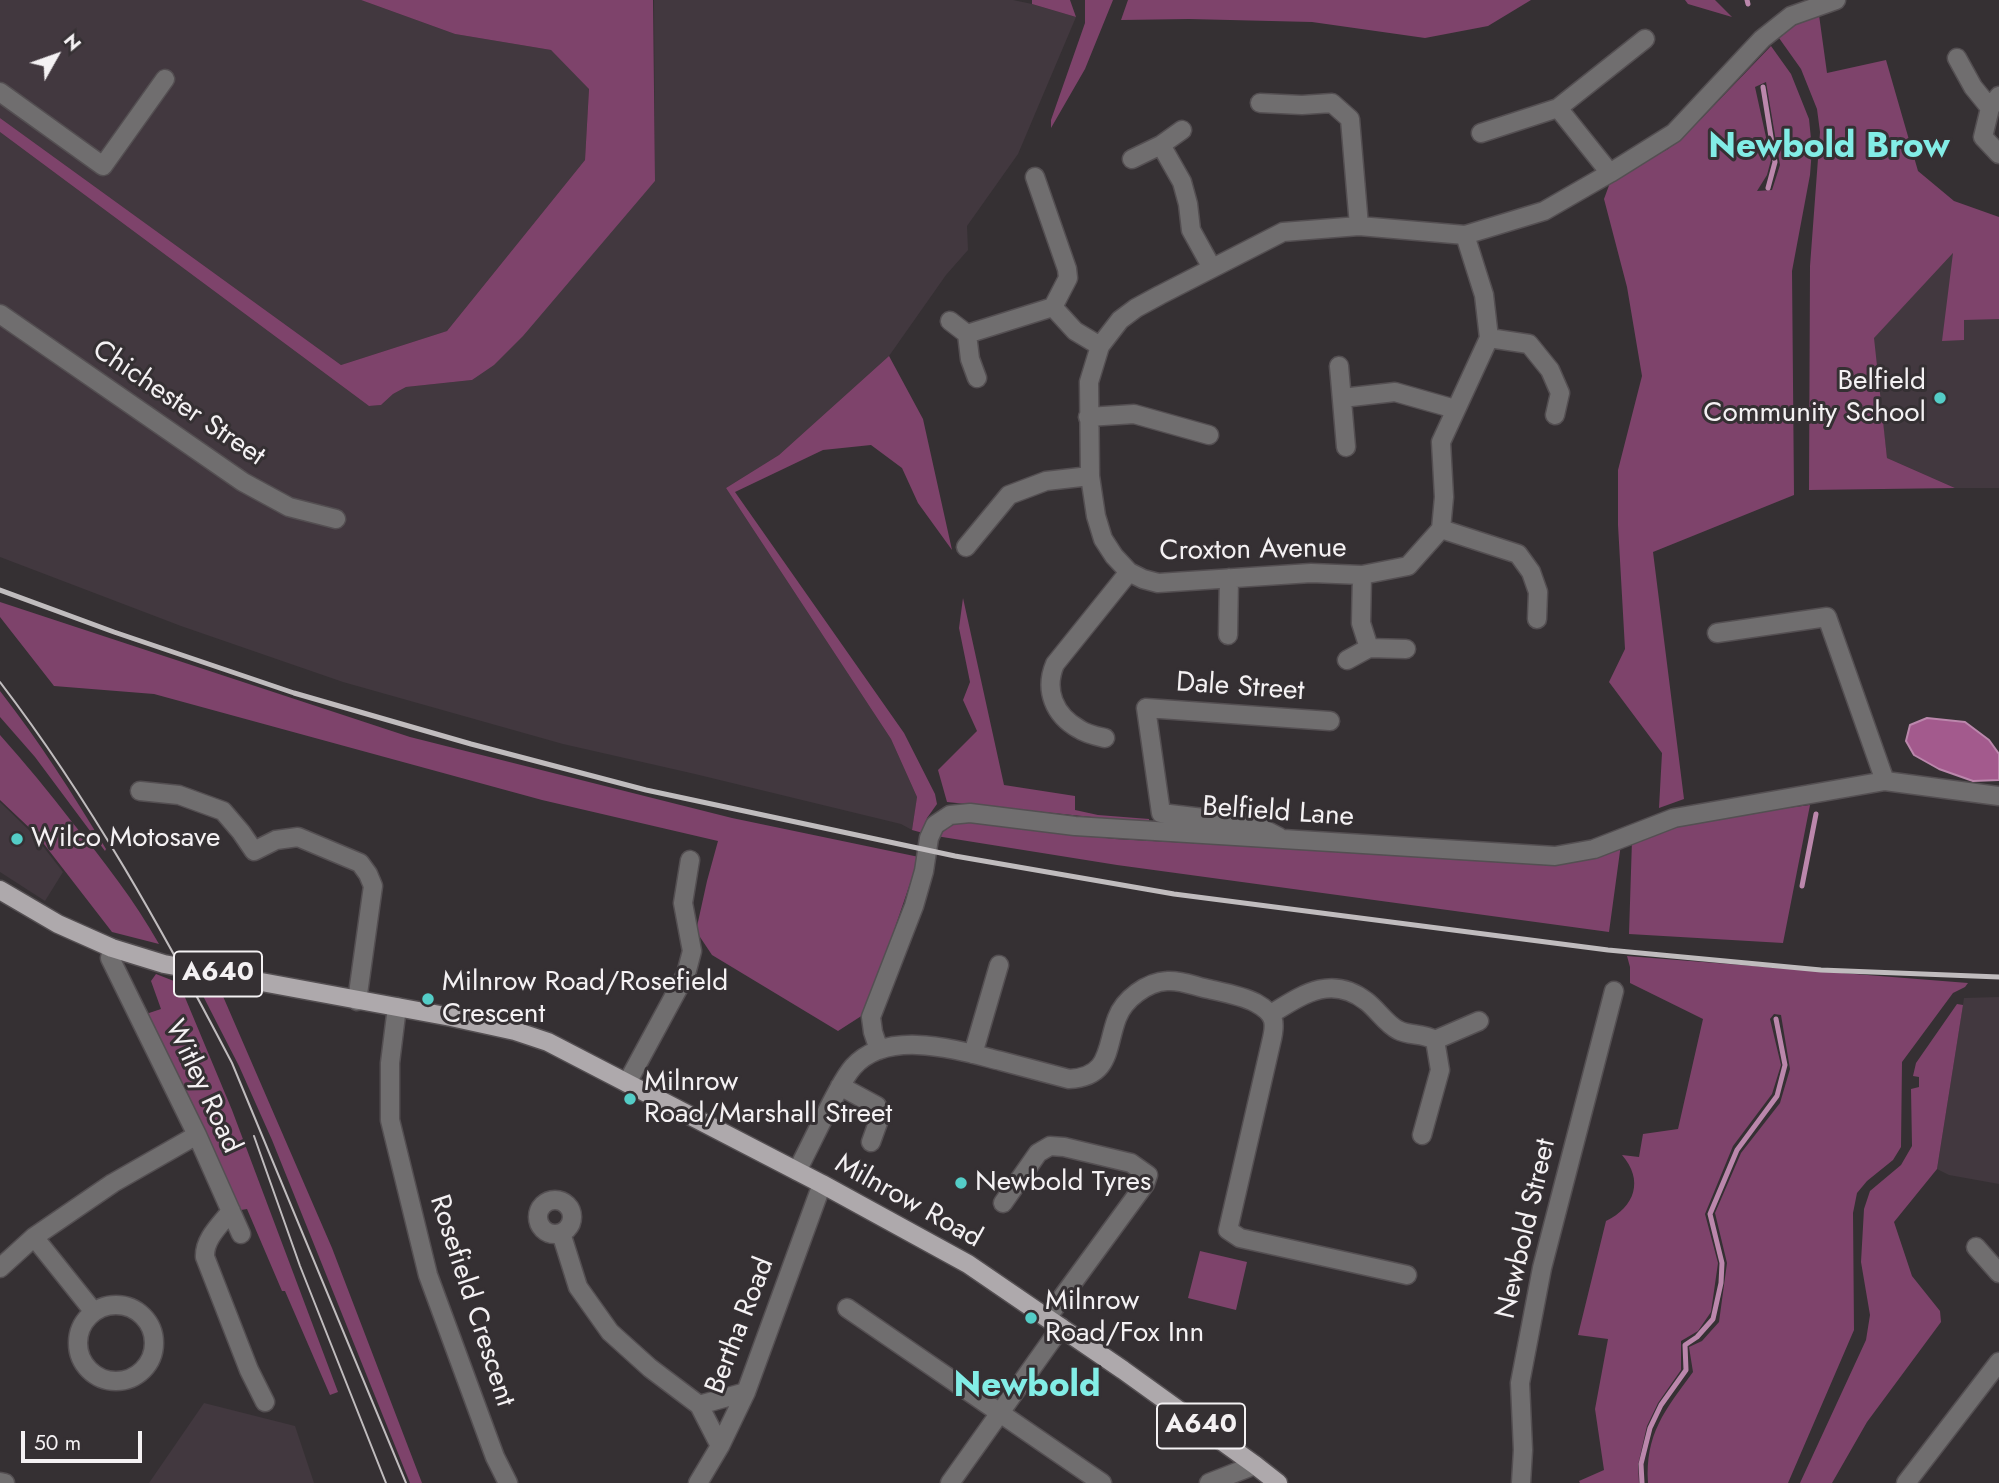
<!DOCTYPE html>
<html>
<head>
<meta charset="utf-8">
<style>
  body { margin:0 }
  #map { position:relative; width:1999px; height:1483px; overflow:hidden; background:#353033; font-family:Jost,sans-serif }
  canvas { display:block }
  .north { position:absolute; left:21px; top:21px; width:70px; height:70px; -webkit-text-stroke:5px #353033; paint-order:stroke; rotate:50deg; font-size:19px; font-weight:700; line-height:28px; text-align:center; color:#f4f1f3 }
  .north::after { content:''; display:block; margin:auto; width:24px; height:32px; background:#f4f1f3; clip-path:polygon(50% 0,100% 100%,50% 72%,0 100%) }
  .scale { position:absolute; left:21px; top:1431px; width:121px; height:32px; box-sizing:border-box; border:4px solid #f4f1f3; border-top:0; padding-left:9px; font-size:21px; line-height:24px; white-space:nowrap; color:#f4f1f3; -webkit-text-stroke:5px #353033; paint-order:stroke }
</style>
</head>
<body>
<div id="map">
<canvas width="1999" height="1483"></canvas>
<div class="north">N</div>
<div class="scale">50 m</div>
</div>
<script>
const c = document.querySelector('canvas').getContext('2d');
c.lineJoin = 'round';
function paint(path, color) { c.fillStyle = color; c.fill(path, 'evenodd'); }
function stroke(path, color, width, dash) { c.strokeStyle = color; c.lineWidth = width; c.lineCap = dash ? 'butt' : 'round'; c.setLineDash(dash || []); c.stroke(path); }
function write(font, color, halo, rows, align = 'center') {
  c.font = font + ' Jost,sans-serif'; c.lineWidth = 6; c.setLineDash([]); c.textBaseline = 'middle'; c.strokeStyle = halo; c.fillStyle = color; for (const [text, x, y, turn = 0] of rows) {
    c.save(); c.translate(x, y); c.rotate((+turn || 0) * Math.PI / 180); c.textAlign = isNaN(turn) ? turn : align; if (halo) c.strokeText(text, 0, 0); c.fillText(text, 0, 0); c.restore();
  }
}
const built = new Path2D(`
  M0 0H361L455 34 551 50 589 88 585 160 447 331 341 365 0 118Z
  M654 0H1013L1032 4 1076 17 1018 154 967 226 968 250 946 275 889 356 779 455 726 488 891 739 917 797 912 830 901 824 695 774 563 744 343 682 181 626 0 557V132L369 406 381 405 393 394 406 387 472 380 655 181Z
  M1999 238V488H1955L1887 458 1873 338 1954 252Z
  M0 802 35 836 63 872 45 901 0 872Z
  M1999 997V1184L1949 1175 1937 1169 1964 998Z
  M204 1403 295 1426 314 1483H149Z`);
const green = new Path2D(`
  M361 0H653L655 181 523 336 494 365 472 380 406 387 393 394 381 405 369 406 0 132V118L341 365 447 331 585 160 589 89 551 50 455 34Z
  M1032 0H1070L1076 17 1032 4Z
  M1085 0H1113L1085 69 1051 128V120L1085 23Z
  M1128 0H1531L1488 26 1425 38 1312 22 1189 19 1121 20Z
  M1685 0H1715L1732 17 1688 4Z
  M1819 15 1827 73 1886 60 1918 171 1954 201 1999 217V319L1964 320V340L1942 341 1953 253 1874 338 1887 458 1955 488 1809 490 1810 266 1820 132 1817 109 1801 69 1779 38 1795 25Z
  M1771 46 1791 74 1809 119 1812 149 1810 175 1792 271 1794 495 1653 552 1684 799 1659 808 1662 753 1609 682 1625 649 1618 525V470L1642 376 1627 287 1604 199 1611 180 1668 149 1702 118ZM1766 82 1780 165 1772 190 1757 191 1767 175 1771 160 1755 87Z
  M889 356 923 419 952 550 918 503 902 468 871 445 823 450 735 492 904 733 935 794 937 804 927 818 923 833 912 830 917 797 891 739 726 488 779 455Z
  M963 598 1004 785 1075 796V810L1098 815 1149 819V823L947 802 938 770 977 731 963 700 970 682 959 628Z
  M0 602 410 737 732 818 919 857 866 1013 838 1031 712 955 696 931 707 881 718 841 542 800 154 694 54 686 0 617Z
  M0 691C39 741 73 794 106 849L105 851 35 757 0 717Z
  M0 735C25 763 49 792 72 822 104 861 134 900 159 944L112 932 37 835 0 800Z
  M1810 805 1783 943 1629 934 1632 840 1677 822Z
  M958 821 1115 839 1526 861 1621 844 1609 932 1117 865 936 836 945 826Z
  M1627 956 1968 983 1965 987 1953 993 1902 1062 1901 1147 1893 1160 1867 1181 1857 1193 1853 1213 1854 1330 1788 1483H1648C1645 1434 1665 1410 1693 1372L1689 1347 1702 1341 1719 1322 1727 1263 1715 1213 1741 1153 1780 1103 1790 1069 1781 1015 1774 1014 1770 1019 1781 1065 1772 1094 1733 1146 1705 1214 1718 1263 1711 1312 1698 1331 1681 1341V1370L1658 1403 1647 1426 1638 1465 1639 1483H1580L1579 1481 1604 1470 1595 1409 1608 1339 1578 1335 1606 1221C1635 1207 1644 1180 1622 1155L1639 1157 1643 1134 1678 1129 1703 1019 1630 983V967Z
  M156 974 179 983 232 1110 338 1392 330 1395 285 1291H282L247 1209 241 1210 146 1014 161 1009 151 981Z
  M200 990 222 994 332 1248 422 1483H410L272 1140 239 1066Z
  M1957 1004 1963 1005 1937 1169 1894 1222 1912 1276 1940 1311 1941 1322 1867 1422 1832 1483H1800L1866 1340 1870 1315 1861 1262 1864 1209 1870 1191 1901 1165 1912 1146 1911 1089 1919 1087V1077L1913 1076 1916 1063Z
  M1200 1251 1247 1262 1236 1310 1188 1298Z`);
const water = new Path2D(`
  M1927 718 1965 722 1989 740 1999 754V780L1973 781 1939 769 1914 755 1906 741 1910 725Z`);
const stream = new Path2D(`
  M1747 0 1748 4
  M1763 87 1775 162 1768 188
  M1802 886 1816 814
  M1642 1483 1641 1464 1650 1428 1661 1405 1686 1370 1685 1345 1697 1337 1713 1319 1721 1283 1722 1263 1710 1214 1737 1150 1777 1096 1785 1065 1776 1019`);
const street = new Path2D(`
  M1957 58 1973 87 1990 108
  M0 92 103 166 165 79
  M1999 96 1990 108 1983 137 1999 154
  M1260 103 1302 105 1332 103 1350 119 1359 226
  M1558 108 1610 173
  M1481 133 1558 108 1645 39
  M1161 145 1182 182 1188 204 1191 230 1212 268
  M1132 159 1161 145 1182 130
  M1035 177 1067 269 1068 278 1053 307
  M1465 235 1484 295 1489 338 1441 442 1444 497 1441 529 1408 566 1362 575 1311 573 1158 583 1143 579 1129 572 1114 556 1103 539 1096 516 1090 476 1089 382 1100 346 1120 320 1136 308 1160 295 1283 232 1359 226 1465 235 1544 211 1610 173 1674 133 1762 39 1791 16 1836 0
  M0 314 243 482 289 507 336 519
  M950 321 967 334
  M1489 338 1529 344 1550 370 1560 393 1555 415
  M1339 366 1346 447
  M977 378 970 359 967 334 1053 307 1075 331 1100 346
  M1342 398 1395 392 1455 409
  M1088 417 1134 414 1209 435
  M1441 529 1518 554 1531 572 1538 592 1537 619
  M966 547 1009 495 1046 481 1090 476
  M1362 575 1361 623 1369 648
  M1717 633 1827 617 1885 781
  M1228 635 1229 578
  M1347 660 1369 648 1406 649
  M1105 738C1096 736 1086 734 1079 729 1054 715 1044 690 1055 664L1129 572
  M140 791 179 795 223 811 241 832 254 851 276 840 298 837 360 863 368 874 373 886 357 1001
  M1279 837 1254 824 1161 813 1146 708 1330 721
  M112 948 110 958 197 1135 241 1234
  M397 1007 390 1063V1120L428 1275 495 1457 508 1483
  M1271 1014C1302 995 1331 974 1366 1001 1377 1009 1386 1024 1398 1030 1409 1036 1423 1033 1435 1040L1440 1070 1422 1135
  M1435 1040 1479 1021
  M879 1050 873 1032 871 1017 914 906 924 871 929 838 935 825 950 815 970 813 1075 826 1555 856 1594 849 1674 818 1885 781 1999 796
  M973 1054 999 965
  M627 1083 686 974 692 951 683 903 690 860
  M840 1086 877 1106 880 1117 871 1142
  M797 1171C810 1146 822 1120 836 1094 841 1085 846 1075 853 1067 888 1028 957 1050 1001 1061 1024 1067 1046 1073 1069 1079 1111 1077 1106 1047 1117 1018 1124 999 1147 982 1167 981 1180 980 1192 985 1204 988 1221 992 1241 995 1256 1003 1276 1014 1276 1023 1271 1043L1228 1230 1240 1238 1407 1275
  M538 1217a17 17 0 1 1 34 0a17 17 0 1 1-34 0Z
  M1003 1203 1038 1153 1050 1146 1064 1147 1131 1163 1148 1175 1145 1184 1047 1318
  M231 1211C220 1225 204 1239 205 1257L249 1370 265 1402
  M561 1233 578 1287 610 1332 650 1368 699 1405 720 1446
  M34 1237 94 1312
  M1976 1247 1999 1273
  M0 1268 34 1237 113 1183 197 1135
  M78 1343a38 38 0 1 1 76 0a38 38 0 1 1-76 0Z
  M847 1308 1102 1483
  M699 1405 746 1392
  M0 1482 5 1483
  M698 1483 720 1446 746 1392 822 1184
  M950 1483 1061 1327
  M1209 1483 1255 1465
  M1521 1483 1523 1450 1520 1383 1542 1268 1614 991
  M1906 1483 1999 1362`);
const primary = new Path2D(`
  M0 890 58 924 112 948 164 964 451 1017 515 1031 548 1042 822 1184 968 1264 1123 1370 1255 1465 1278 1483`);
const tram = new Path2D(`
  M0 682C91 801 163 931 232 1063L406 1483
  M254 1136 300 1266 386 1483`);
const rail = new Path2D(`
  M0 590 114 632 294 693 471 744 646 790 955 856 1174 894 1608 950 1821 970 1999 977`);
const markers = [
  [1940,398,7,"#54cdc7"],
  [17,839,7,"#54cdc7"],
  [428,999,7,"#54cdc7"],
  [630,1099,7,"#54cdc7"],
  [961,1183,7,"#54cdc7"],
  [1031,1318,7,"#54cdc7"]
];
const shields = [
  [218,974,88],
  [1201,1426,88]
];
const shieldNames = [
  ["A640",218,974],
  ["A640",1201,1426]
];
const poiNames = [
  ["Belfield",1926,382,"right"],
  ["Community School",1926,414,"right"],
  ["Wilco Motosave",31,839],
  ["Milnrow Road/Rosefield",442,983],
  ["Crescent",442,1015],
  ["Milnrow",644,1083],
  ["Road/Marshall Street",644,1115],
  ["Newbold Tyres",975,1183],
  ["Milnrow",1045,1302],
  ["Road/Fox Inn",1045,1334]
];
const streetNames = [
  ["Chichester Street",178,404,34],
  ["Croxton Avenue",1253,551,-1],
  ["Dale Street",1240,688,4],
  ["Belfield Lane",1278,813,4],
  ["Witley Road",202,1087,65],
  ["Milnrow Road",908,1202,29],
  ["Newbold Street",1527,1229,-77],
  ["Rosefield Crescent",471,1301,72],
  ["Bertha Road",741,1326,-69]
];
const districtNames = [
  ["Newbold Brow",1829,149],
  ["Newbold",1027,1388]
];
paint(built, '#42383f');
paint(green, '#7e436b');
paint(water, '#a35a8d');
stroke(water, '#bb87ac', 2);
stroke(stream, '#bb87ac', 5);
stroke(street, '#544f52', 21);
stroke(primary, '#544f52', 21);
stroke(street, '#706e6f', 18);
stroke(primary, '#aea9ac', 18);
stroke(tram, '#c0bcbe', 2);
stroke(rail, '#c0bcbe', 5);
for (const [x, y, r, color] of markers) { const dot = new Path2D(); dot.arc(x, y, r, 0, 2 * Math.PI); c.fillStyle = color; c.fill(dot); stroke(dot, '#353033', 2.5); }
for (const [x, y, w] of shields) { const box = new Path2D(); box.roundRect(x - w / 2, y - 22.5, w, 45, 5); c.fillStyle = '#353033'; c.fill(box); stroke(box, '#f4f1f3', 2); }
write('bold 26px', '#f4f1f3', null, shieldNames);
write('28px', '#f4f1f3', '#353033', poiNames, 'left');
write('28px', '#f4f1f3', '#353033', streetNames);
write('bold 35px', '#82ede6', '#353033', districtNames);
</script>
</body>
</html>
